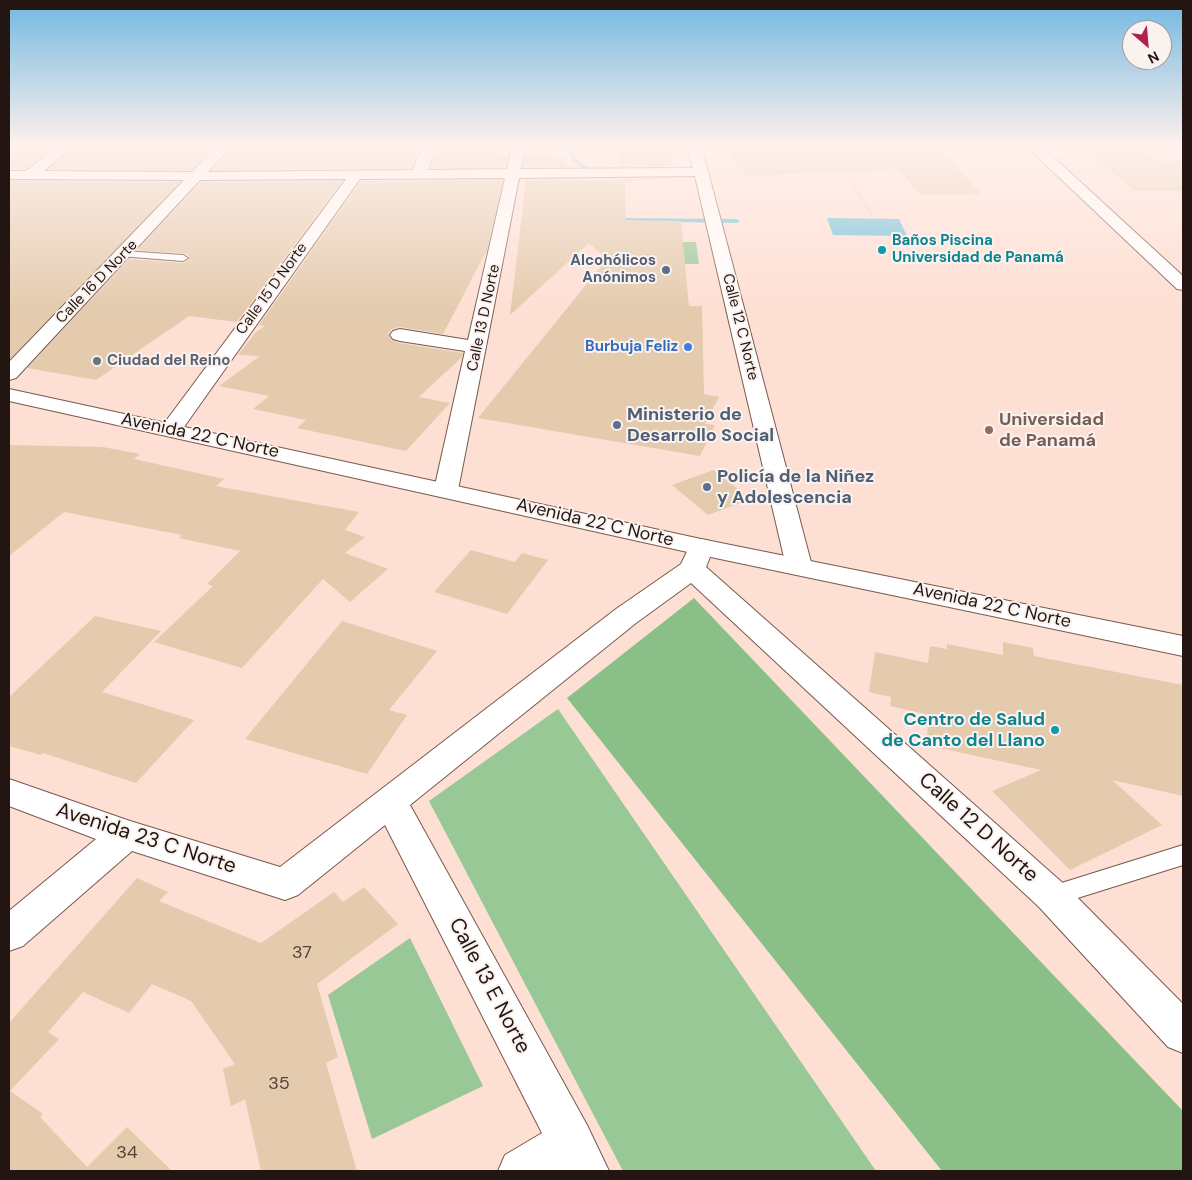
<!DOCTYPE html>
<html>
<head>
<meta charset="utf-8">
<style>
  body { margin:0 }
  #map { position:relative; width:1192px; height:1180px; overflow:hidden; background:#fedfd4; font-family:"DM Sans",sans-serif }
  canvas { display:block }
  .frame { position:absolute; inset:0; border:10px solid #231612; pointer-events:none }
  .north { position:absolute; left:1122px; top:20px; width:50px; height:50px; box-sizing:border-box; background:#faf2ef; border:1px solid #a49a97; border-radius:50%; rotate:153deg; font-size:14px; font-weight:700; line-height:20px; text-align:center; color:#231612 }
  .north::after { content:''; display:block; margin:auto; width:18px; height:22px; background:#b1204e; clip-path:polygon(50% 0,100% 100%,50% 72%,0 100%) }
</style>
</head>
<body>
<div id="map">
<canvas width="1192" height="1180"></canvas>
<div class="frame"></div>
<div class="north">N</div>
</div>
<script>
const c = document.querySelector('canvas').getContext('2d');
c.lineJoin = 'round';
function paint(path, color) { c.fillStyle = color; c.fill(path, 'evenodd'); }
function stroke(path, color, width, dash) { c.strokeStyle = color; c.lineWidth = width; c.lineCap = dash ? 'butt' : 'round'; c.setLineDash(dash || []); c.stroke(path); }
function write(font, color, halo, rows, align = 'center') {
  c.font = font + ' "DM Sans",sans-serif'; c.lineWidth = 4; c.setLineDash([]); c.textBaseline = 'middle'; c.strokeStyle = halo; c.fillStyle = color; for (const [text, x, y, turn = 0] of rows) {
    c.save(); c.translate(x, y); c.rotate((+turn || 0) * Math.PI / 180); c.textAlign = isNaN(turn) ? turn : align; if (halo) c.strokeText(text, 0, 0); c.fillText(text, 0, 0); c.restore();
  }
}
const green = new Path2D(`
  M603 242H696L699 264 602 263Z
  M558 709 876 1171H623L429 801Z
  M410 938 483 1086 372 1139 328 995Z`);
const forest = new Path2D(`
  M694 598 1183 1111V1171H942L567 698Z`);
const water = new Path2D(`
  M827 218 899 219 907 236 833 235Z`);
const stream = new Path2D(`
  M573 145H580L573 149 576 158 594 172V174H590L572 160 568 148Z
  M613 218 737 219 740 221 737 223 611 221V219Z`);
const building = new Path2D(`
  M9 145H56L25 169H9Z
  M77 145H214L191 170 49 169Z
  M234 145H421L412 168 212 170Z
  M439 145H499L495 156 508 155 505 167 431 168Z
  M618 145H671L673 166 620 167Z
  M724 145H936L981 194 920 195 899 169 746 176Z
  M1081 146H1137L1158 161H1183V191H1134Z
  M526 155 558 156V158H565L566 167H523Z
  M674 178 625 181 626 220 681 221 689 306H702L704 394 719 397 705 424 715 425 700 456 478 418 607 259 589 243 510 315 526 180 622 181V179Z
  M503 180 487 250 443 334 400 327 392 329 388 334 392 340 399 343 463 353 461 358 419 397 450 403 406 451 297 428 306 420 253 409 269 396 219 386 260 356 238 355 256 332 265 326 259 325 361 181Z
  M9 181 180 182 9 360Z
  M342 181 237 322 189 316 96 380 27 368 129 259 183 263 189 260V256L183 253 137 250 201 182Z
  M9 445 103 447 140 454 134 459 224 479 216 486 359 512 345 530 365 537 345 553 388 569 350 602 323 579 242 668 154 642 213 586 207 584 240 551 179 538 182 535 64 512 9 556Z
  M713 470 751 499 708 515 672 485Z
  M471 550 515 562 522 553 548 560 507 614 434 592Z
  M95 616 161 631 102 692 194 720 136 783 43 753 41 755 9 746V697Z
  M342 621 437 651 389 710 407 715 367 774 245 739Z
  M1003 642 1033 648 1034 656 1183 685V796L1112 780 1162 825 1070 870 992 791 1041 770 926 745 929 715 890 706 891 697 869 692 875 652 928 663 930 646 947 649V644L1003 655Z
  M137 878 168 892 159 901 261 943 334 892 343 902 364 887 398 924 317 984 338 1057 326 1063 357 1171H261L245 1099 231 1106 223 1069 235 1064 191 1001 152 984 129 1013 83 992 48 1032 59 1039 10 1091 43 1114 40 1117 87 1167 127 1127 172 1171H9V1023Z`);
const path = new Path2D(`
  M832 148 887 147
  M840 165 872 215`);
const lane = new Path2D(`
  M124 251 183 255 188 258 183 261 120 256V252Z
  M1183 845V865L1052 906 1044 903 1040 896 1044 889 1052 886Z`);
const street = new Path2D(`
  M59 145H75L44 171 192 172 217 145H232L208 172 413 170 423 145H437L428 170 507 169 512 145H526L521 169 693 168 687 145H701L812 566 808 572 799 574 790 572 786 566 695 176 519 178 458 490 455 495 446 497 437 495 434 490 465 351 400 341 393 339 390 335 393 331 400 329 468 340 505 178 360 179 179 434 171 436 163 434 160 429 346 179 200 180 16 378 9 380V362L184 180 9 179V171H26Z
  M701 539 710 541 714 547 706 567 1065 885 1183 1004V1053L1168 1047 1039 907 691 583 636 623 410 805 587 1125 609 1171H498L505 1155 542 1133 385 825 298 895 285 900 132 851 23 946 9 951V911L96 839 9 806V779L130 821 280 867 616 609 681 564 692 541Z`);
const secondary = new Path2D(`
  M1025 145H1040L1183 276V290L1177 289Z
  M9 389 701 539 1183 636V656L701 555 9 401Z`);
const markers = [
  [882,250,5,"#0f9aa8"],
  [666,270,5,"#5c6f8a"],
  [688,347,5,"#3f7fe0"],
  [97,361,5,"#6b7280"],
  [617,425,5,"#5c6f8a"],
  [989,430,5,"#8d6e63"],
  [707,487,5,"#5c6f8a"],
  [1055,730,5,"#0f9aa8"]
];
const farCulturenames = [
  ["Baños Piscina",892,241],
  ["Universidad de Panamá",892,258]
];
const farServicenames = [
  ["Alcohólicos",656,261],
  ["Anónimos",656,278]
];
const farStreetnames = [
  ["Calle 16 D Norte",97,282,-46],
  ["Calle 15 D Norte",272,289,-54],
  ["Calle 13 D Norte",484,318,-78],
  ["Calle 12 C Norte",740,327,76]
];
const farShopnames = [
  ["Burbuja Feliz",678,347]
];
const farWorshipnames = [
  ["Ciudad del Reino",107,361]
];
const serviceNames = [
  ["Ministerio de",627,415],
  ["Desarrollo Social",627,436],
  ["Policía de la Niñez",717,477],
  ["y Adolescencia",717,498]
];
const educationNames = [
  ["Universidad",999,420],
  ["de Panamá",999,441]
];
const streetNames = [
  ["Avenida 22 C Norte",200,436,12],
  ["Avenida 22 C Norte",595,523,13],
  ["Avenida 22 C Norte",992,606,12]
];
const cultureNames = [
  ["Centro de Salud",1045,720],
  ["de Canto del Llano",1045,741]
];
const nearNumbernames = [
  ["37",302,953],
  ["35",279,1084],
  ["34",127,1153]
];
const nearStreetnames = [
  ["Calle 12 D Norte",978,828,42],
  ["Avenida 23 C Norte",146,839,18],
  ["Calle 13 E Norte",489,986,62]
];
paint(green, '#97c895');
paint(forest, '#8ac088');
paint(water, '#61beda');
paint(stream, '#61beda');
paint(building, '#e4cbae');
stroke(lane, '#79594d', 2);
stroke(street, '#79594d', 2);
stroke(secondary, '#79594d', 2);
stroke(path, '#b49b92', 2, [0.5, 2]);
paint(lane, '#fff');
paint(street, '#fff');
paint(secondary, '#fff');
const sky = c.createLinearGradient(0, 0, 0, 310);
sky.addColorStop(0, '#72b8e2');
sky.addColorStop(0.47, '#fff1ec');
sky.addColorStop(1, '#fff1ec00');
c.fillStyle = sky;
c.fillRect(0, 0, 1192, 310);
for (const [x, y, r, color] of markers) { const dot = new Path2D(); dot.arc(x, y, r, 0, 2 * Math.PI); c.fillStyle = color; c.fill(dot); stroke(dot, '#faf2ef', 2); }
write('bold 15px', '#0d838f', '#faf2ef', farCulturenames, 'left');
write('bold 15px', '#4e5e75', '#faf2ef', farServicenames, 'right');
write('15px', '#231612', '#faf2ef', farStreetnames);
write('bold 15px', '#366cbe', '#faf2ef', farShopnames, 'right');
write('bold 15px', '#5b616d', '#faf2ef', farWorshipnames, 'left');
write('bold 18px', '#4e5e75', '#faf2ef', serviceNames, 'left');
write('bold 18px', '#785e54', '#faf2ef', educationNames, 'left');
write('18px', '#231612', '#faf2ef', streetNames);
write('bold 18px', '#0d838f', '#faf2ef', cultureNames, 'right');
write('18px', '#534339', null, nearNumbernames);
write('21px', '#231612', '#faf2ef', nearStreetnames);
</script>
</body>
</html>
